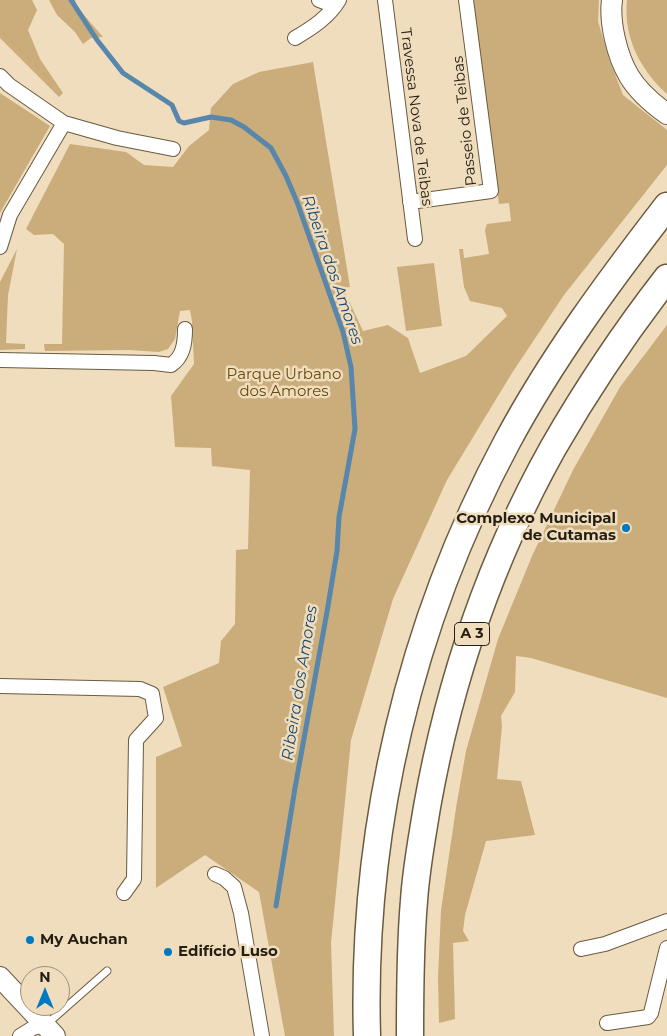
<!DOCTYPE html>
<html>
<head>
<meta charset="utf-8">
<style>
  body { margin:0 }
  #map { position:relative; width:667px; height:1036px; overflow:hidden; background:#efddbe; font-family:Montserrat,sans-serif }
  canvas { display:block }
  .north { position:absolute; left:20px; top:966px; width:50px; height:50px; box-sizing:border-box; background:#efddbe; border:1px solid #9e917a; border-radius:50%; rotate:0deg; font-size:14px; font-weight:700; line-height:20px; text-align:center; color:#251e13 }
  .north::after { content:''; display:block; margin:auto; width:18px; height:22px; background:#0079c2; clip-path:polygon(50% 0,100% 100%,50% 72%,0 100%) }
</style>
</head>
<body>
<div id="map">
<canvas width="667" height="1036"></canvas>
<div class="north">N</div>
</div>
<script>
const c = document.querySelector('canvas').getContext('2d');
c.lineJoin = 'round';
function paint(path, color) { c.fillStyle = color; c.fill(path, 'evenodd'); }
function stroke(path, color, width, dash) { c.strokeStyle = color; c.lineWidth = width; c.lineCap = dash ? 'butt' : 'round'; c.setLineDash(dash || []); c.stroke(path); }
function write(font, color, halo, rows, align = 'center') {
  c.font = font + ' Montserrat,sans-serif'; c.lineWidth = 5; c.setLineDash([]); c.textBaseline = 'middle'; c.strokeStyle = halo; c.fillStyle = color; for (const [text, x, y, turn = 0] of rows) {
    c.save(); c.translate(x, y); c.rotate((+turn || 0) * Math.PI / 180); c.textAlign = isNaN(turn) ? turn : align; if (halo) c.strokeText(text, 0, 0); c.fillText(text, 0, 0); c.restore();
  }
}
const green = new Path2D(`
  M0 0H32L37 10 28 30 40 59 63 93 59 97 0 38Z
  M49 0H75L77 7 103 37 91 38 83 44 75 32 57 15Z
  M472 0H599L598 21 609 59 623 95 667 130V165L564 295 512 373 447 480 393 599 351 740 331 943 334 1036H285L259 892 205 855 156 888V757L182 746 163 687 219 663 221 641 235 624 236 550 248 549 250 470 212 466 211 448 175 447 171 396 194 364 192 321 190 310 180 311 175 339 168 349 159 352 129 350 45 351 44 344H62L64 244 53 234 34 235 26 229 70 144 126 152 144 165 173 167 189 146 209 130 211 108 233 84 259 72 313 62 350 287 343 288 363 331 388 325 408 338 420 373 466 356 507 316 502 308 470 301 464 287 459 249H463L464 258 489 254 485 230 487 224 511 221 509 203 499 204Z
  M627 0H667V94C640 70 623 36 627 0Z
  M0 93 50 126 0 213Z
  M17 249 8 295 6 343 25 344V349L0 350V282Z
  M434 263 442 326 406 331 397 267Z
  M667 325V698L531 658 516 656 515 692 501 716 502 726 497 779 521 781 535 835 486 841 465 915 463 931 469 941 453 943 455 1019 439 1023 438 978 441 910 456 808 466 751 498 639 532 556 573 470 620 387Z`);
const stream = new Path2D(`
  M71 0 97 40 123 73 172 105 179 121 184 123 211 117 231 120 244 127 271 148 286 176 297 202 343 332 351 367 355 429 339 517 337 551 327 612 295 788 276 906`);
const lane = new Path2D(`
  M47 1024 107 971`);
const street = new Path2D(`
  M319 0 335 6
  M385 0 415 239
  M295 38C312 28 329 17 339 0
  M0 76 9 85 64 123 10 215 0 247
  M64 123 117 138 173 149
  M410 202 491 191 466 0
  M0 360 154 363 171 365C183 357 185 344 185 329
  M0 686 140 689 152 694 156 718 136 740 134 879 124 893
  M215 874 224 878 234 887 241 913 262 1036
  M581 949 605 944 667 921
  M607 1023 648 1017 651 1013 667 948
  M20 1036 33 1028 45 1025`);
const secondary = new Path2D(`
  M612 0C609 22 617 56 629 76 638 91 653 104 667 114
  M0 977 55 1036`);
const highway = new Path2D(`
  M367 1036C361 831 410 623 507 442 552 358 609 281 667 206
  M410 1036C410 991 410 946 414 901 416 869 422 838 427 807 449 683 491 559 553 448 587 389 625 332 667 278`);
const markers = [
  [626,528,5,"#0079c2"],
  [30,940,5,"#0079c2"],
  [168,952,5,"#0079c2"]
];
const shields = [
  [472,634,35]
];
const shieldNames = [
  ["A 3",472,634]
];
const streetNames = [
  ["Travessa Nova de Teibas",416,117,83],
  ["Passeio de Teibas",465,121,-96]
];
const parkNames = [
  ["Parque Urbano",284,375],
  ["dos Amores",284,392]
];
const poiNames = [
  ["Complexo Municipal",616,519,"right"],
  ["de Cutamas",616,536,"right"],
  ["My Auchan",40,940],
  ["Edifício Luso",178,952]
];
const waterNames = [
  ["Ribeira dos Amores",332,270,71],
  ["Ribeira dos Amores",300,683,-81]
];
paint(green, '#caad7b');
stroke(stream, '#5986ab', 5);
stroke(lane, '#6a5a3f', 9);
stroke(street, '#6a5a3f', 16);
stroke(secondary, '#6a5a3f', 22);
stroke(highway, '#6a5a3f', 29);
stroke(lane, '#fff', 7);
stroke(street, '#fff', 14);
stroke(secondary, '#fff', 20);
stroke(highway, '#fff', 26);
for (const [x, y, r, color] of markers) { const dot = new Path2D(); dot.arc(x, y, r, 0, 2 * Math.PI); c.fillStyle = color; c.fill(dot); stroke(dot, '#efddbe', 2); }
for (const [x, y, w] of shields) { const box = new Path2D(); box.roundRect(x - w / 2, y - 11.5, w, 23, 4); c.fillStyle = '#efddbe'; c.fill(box); stroke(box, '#251e13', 1); }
write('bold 14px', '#251e13', null, shieldNames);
write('15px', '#251e13', '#efddbe', streetNames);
write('15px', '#674a0c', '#efddbe', parkNames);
write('bold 15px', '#251e13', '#efddbe', poiNames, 'left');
write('italic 16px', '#1a4a71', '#efddbe', waterNames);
</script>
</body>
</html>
